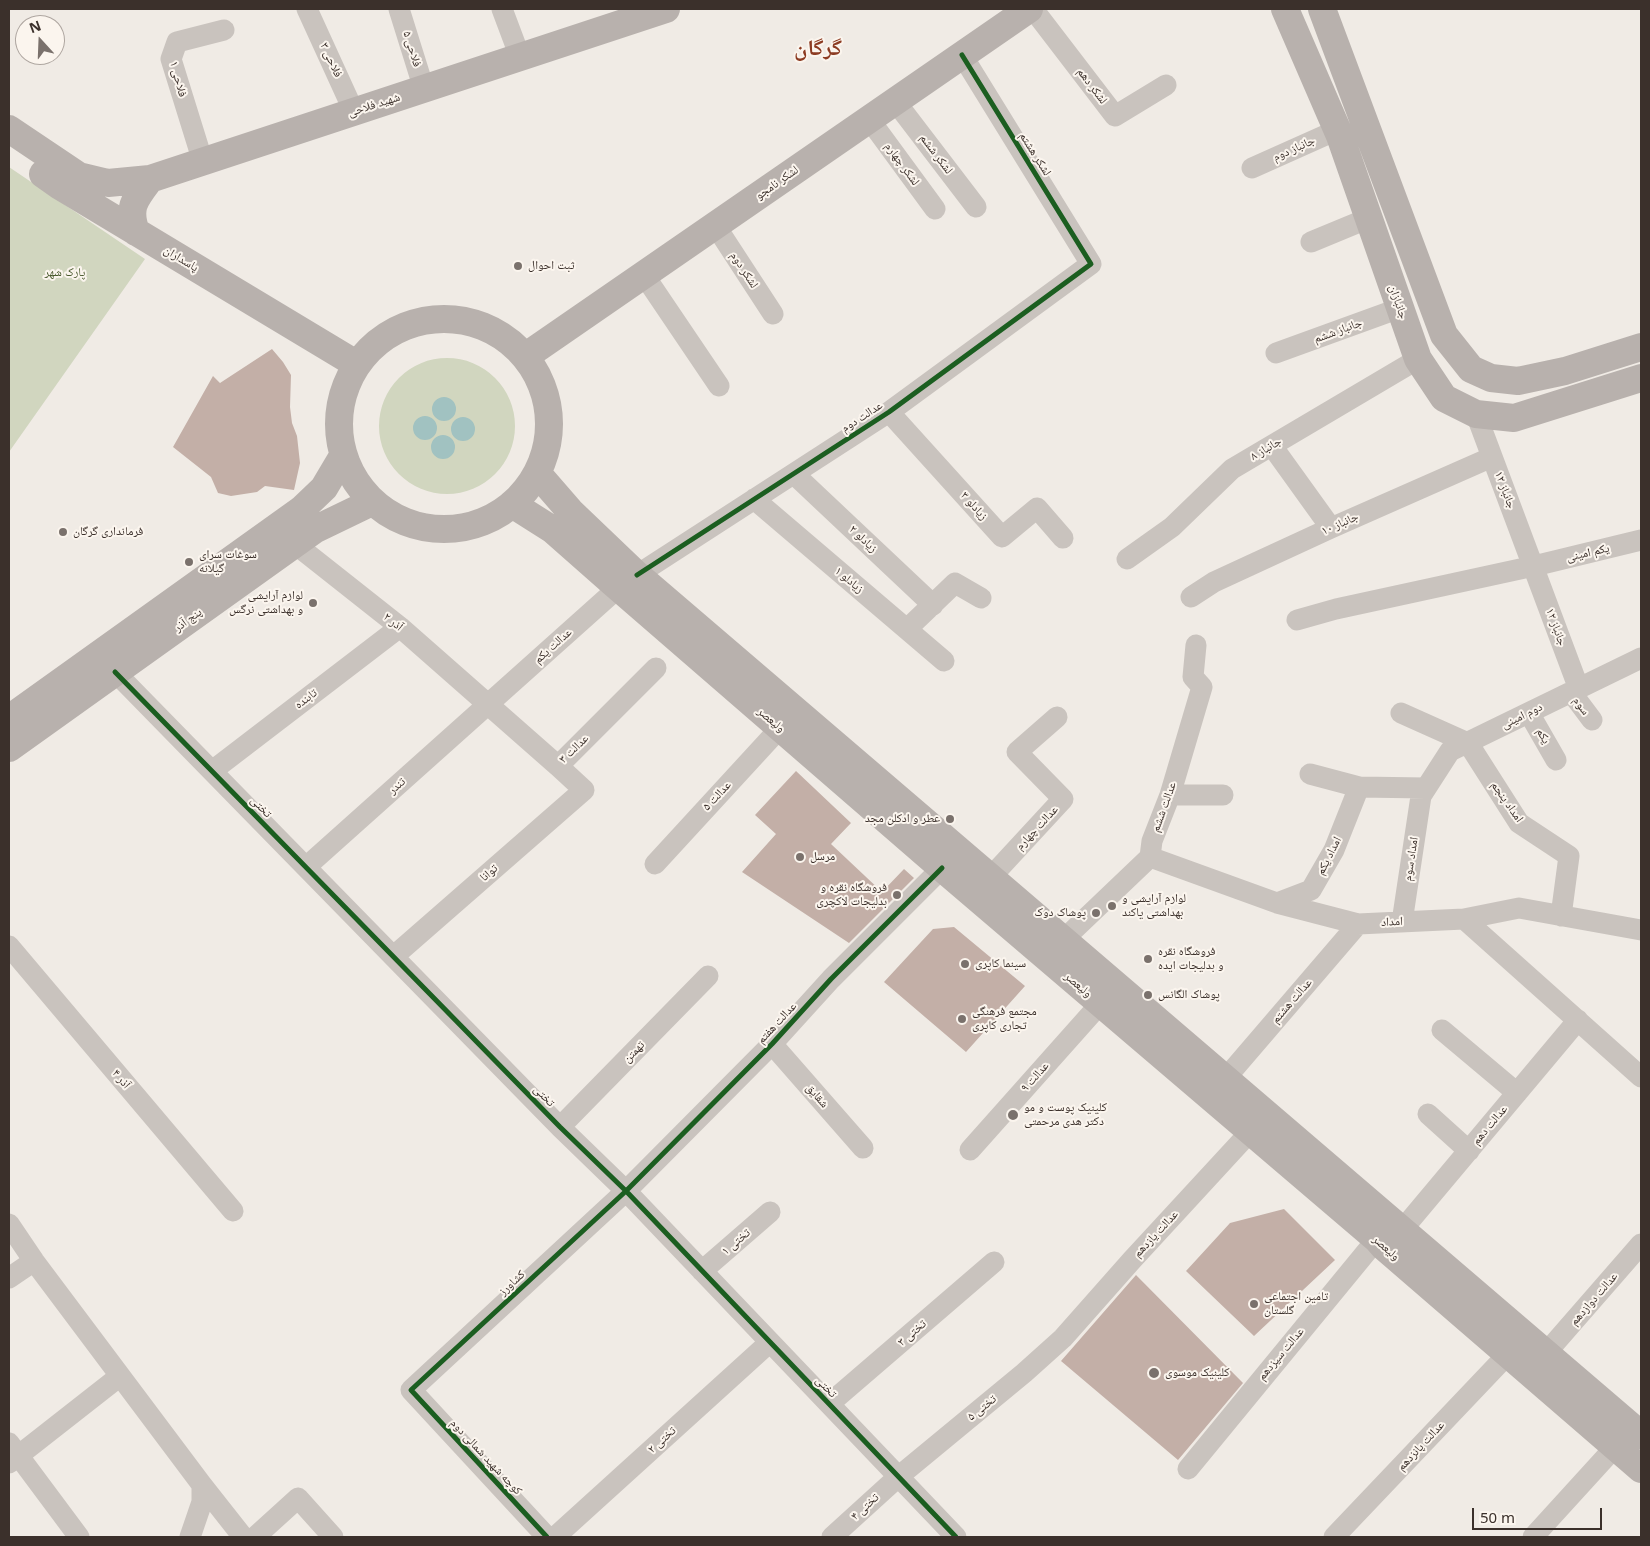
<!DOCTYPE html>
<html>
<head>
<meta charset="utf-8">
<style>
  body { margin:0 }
  #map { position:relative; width:1650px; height:1546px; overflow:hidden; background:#f0ebe5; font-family:"Noto Sans",sans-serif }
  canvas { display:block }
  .frame { position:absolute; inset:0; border:10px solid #3b302b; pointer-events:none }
  .north { position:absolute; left:15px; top:15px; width:50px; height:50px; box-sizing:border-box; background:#fbf5ee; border:1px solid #aea6a0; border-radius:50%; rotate:340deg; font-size:14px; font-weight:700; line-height:20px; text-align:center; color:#3b302b }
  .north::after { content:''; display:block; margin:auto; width:18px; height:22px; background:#7a716c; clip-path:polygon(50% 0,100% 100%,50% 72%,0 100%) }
  .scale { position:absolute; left:1472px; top:1508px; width:130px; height:22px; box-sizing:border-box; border:2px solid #3b302b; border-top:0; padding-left:6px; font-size:15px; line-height:18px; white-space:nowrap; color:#3b302b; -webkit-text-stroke:4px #fbf5ee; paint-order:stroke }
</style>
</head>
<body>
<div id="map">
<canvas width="1650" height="1546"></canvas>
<div class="frame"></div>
<div class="north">N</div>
<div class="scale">50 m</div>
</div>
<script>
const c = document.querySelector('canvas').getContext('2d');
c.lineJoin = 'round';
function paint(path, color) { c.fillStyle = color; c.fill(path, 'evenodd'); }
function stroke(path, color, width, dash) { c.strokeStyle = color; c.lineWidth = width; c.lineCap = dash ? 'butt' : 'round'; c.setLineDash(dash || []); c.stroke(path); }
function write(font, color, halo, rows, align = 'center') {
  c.font = font + ' "Noto Sans","Noto Naskh Arabic",sans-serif'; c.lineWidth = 4; c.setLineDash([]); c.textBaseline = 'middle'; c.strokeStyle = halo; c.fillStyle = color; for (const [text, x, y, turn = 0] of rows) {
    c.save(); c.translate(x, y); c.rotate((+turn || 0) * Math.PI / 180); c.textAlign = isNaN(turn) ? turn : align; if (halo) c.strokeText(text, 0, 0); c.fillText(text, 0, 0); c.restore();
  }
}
const green = new Path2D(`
  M9 167 145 259 9 452Z
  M379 426a68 68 0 1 1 136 0a68 68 0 1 1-136 0Z`);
const water = new Path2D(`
  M432 409a12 12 0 1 1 24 0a12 12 0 1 1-24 0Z
  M413 428a12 12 0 1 1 24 0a12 12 0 1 1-24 0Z
  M451 429a12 12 0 1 1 24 0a12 12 0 1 1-24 0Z
  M431 447a12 12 0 1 1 24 0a12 12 0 1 1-24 0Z`);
const building = new Path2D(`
  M272 349 283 362 291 375 290 407 292 423 297 436 300 463 294 490 265 486 257 492 231 496 218 493 211 477 173 447 213 376 220 383Z
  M796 771 851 823 831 844 882 892 904 869 914 878 849 943 742 872 776 834 755 815Z
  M954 927 1025 986 966 1052 884 982 933 929Z
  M1284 1209 1335 1260 1254 1336 1186 1271 1230 1223Z
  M1136 1275 1243 1383 1178 1460 1061 1361Z`);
const minor = new Path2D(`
  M307 9 354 112
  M399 9 424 89
  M502 9 520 57
  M1033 9 1115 116 1166 85
  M895 101 976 207
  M869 119 935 209
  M203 162 171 59 177 42 224 30
  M1252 168 1337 130
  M715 225 773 314
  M1311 242 1369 218
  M644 275 719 386
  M1276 353 1400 308
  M889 412 1002 537 1037 508 1063 538
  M1476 414 1579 689
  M1272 446 1331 528
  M794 474 933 605
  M754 499 944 661
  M295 544 400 627 558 766 656 668
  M1127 559 1172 527 1232 469 1418 359
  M637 575 889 412 1091 264 962 55
  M1191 597 1214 582 1331 528 1492 457
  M1297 620 1336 609 1534 566 1641 540
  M907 629 955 583 981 598
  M115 672 560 1127 626 1191 956 1537
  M1571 692 1592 720
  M1401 713 1468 743 1519 823 1569 856 1561 916
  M1529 713 1556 760
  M212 771 400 627
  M1310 774 1359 787 1426 788
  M1170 795H1223
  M1150 857 1277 903 1358 924 1464 919 1519 908 1641 930
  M655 864 780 728
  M306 867 618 588
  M990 878 1063 799 1017 752 1057 717
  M1277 903 1311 890 1334 850 1359 787
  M1464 919 1641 1077
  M1402 922 1421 796 1450 751 1641 658
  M1063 940 1150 857 1152 841 1170 795 1202 687 1193 677 1196 645
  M9 946 233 1211
  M394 956 584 790 558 766
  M1442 1030 1517 1093
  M772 1044 863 1148
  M1225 1079 1358 924
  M1428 1114 1469 1151
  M560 1127 708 976
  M970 1150 1100 1004
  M9 1224 34 1261 202 1485V1502L190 1537
  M1402 1230 1578 1020
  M702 1271 770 1212
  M9 1278 34 1261
  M1546 1353 1641 1244
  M829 1404 994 1262
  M9 1443 79 1537
  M9 1463 120 1376
  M1188 1469 1377 1239
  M202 1485 243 1537
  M255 1537 298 1498 333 1537
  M547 1537 411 1390 626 1191 772 1044 831 979 942 868
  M555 1537 770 1342
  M832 1537 898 1477 1024 1373 1063 1338 1132 1260 1250 1132
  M1334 1537 1508 1354
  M1533 1537 1615 1447`);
const major = new Path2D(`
  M1285 9 1340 136 1418 359 1444 398 1476 414 1514 418 1641 378
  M1322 9 1444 335 1471 369 1491 378 1518 381 1565 371 1641 347
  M9 129 79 176 108 183 150 179 666 9
  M43 174 60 186 356 364
  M136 232C127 207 135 199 150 179
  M339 424a105 105 0 1 1 210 0a105 105 0 1 1-210 0Z
  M526 356 1029 9
  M537 473 570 511 637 575 1641 1435
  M512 504 553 530 612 582 942 868 1377 1239 1384 1247 1641 1469
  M9 719 301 510 324 488 343 456
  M9 748 314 530 372 502`);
const cycleway = new Path2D(`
  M637 575 889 412 1091 264 962 55
  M115 672 560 1127 626 1191 956 1537
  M547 1537 411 1390 626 1191 772 1044 831 979 942 868`);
const markers = [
  [518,266,5,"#7a716c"],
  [63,532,5,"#7a716c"],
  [189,562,5,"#7a716c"],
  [313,603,5,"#7a716c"],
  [950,819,5,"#7a716c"],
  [800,857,5,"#7a716c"],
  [897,895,5,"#7a716c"],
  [1112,906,5,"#7a716c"],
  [1096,913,5,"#7a716c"],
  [1148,959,5,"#7a716c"],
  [965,964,5,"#7a716c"],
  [1148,995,5,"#7a716c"],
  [962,1019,5,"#7a716c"],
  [1013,1115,6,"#7a716c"],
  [1254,1304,5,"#7a716c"],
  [1154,1373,6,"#7a716c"]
];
const streetNames = [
  ["۵ فلاحی",412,49,73],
  ["۳ فلاحی",331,60,65],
  ["۱ فلاحی",178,79,75],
  ["لشکر دهم",1092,86,53],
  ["شهید فلاحی",374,105,-18],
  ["جانباز دوم",1294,149,-24],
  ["لشکر ششم",936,154,53],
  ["لشکر هشتم",1035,154,58],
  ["لشکر چهارم",902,164,54],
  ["لشکر نامجو",777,183,-35],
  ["پاسداران",181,259,31],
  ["لشکر دوم",744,270,57],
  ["جانبازان",1398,302,71],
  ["جانباز ششم",1338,331,-20],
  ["عدالت دوم",862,417,-33],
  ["جانباز ۸",1266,449,-31],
  ["۱۲ جانباز",1505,490,69],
  ["زیادلو ۳",974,506,48],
  ["۱۰ جانباز",1340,524,-24],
  ["زیادلو ۲",863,539,43],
  ["یکم امینی",1588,553,-13],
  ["زیادلو ۱",849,580,40],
  ["پنج آذر",188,620,-36],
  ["۲ آذر",393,622,39],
  ["جانباز ۱۲",1556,627,70],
  ["عدالت یکم",553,646,-42],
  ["تابنده",306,699,-37],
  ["سوم",1581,706,53],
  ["دوم امینی",1522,716,-26],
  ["ولیعصر",771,720,41],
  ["یکم",1543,736,61],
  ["عدالت ۳",574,749,-44],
  ["تندر",397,786,-42],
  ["عدالت ۵",717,796,-47],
  ["امداد پنجم",1507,802,55],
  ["تختی",261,807,46],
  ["عدالت ششم",1164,807,-70],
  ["عدالت چهارم",1037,828,-47],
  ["امداد یکم",1329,856,-63],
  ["امداد سوم",1411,859,-81],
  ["توانا",489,873,-41],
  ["امداد",1392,922,-3],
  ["ولیعصر",1078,985,41],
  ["عدالت هشتم",1292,1001,-49],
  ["عدالت هفتم",777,1023,-47],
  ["تهمتن",634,1052,-46],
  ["عدالت ۹",1035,1077,-48],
  ["آذر ۴",121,1079,50],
  ["تختی",544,1096,46],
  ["شقایق",817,1096,49],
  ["عدالت دهم",1490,1125,-50],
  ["عدالت یازدهم",1156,1234,-47],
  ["۱ تختی",736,1242,-41],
  ["ولیعصر",1386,1248,42],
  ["کشاورز",512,1283,-43],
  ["عدالت دوازدهم",1594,1299,-49],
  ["تختی ۳",912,1333,-41],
  ["عدالت سیزدهم",1281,1354,-50],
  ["تختی",826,1387,46],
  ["۵ تختی",982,1408,-39],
  ["تختی ۲",662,1440,-42],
  ["عدالت پانزدهم",1421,1446,-47],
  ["کوچه شهید شمالی دوم",486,1457,47],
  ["تختی ۴",865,1507,-43]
];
const poiNames = [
  ["ثبت احوال",528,266],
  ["فرمانداری گرگان",73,532],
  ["سوغات سرای",199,555],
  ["گیلانه",199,569],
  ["لوازم آرایشی",303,596,"right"],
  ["و بهداشتی نرگس",303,610,"right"],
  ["عطر و ادکلن مجد",940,819,"right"],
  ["مرسل",810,857],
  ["فروشگاه نقره و",887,888,"right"],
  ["بدلیجات لاکچری",887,902,"right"],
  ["لوازم آرایشی و",1122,899],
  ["بهداشتی یاکند",1122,913],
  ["پوشاک دوک",1086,913,"right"],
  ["فروشگاه نقره",1158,952],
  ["و بدلیجات ایده",1158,966],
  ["سینما کاپری",975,964],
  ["پوشاک الگانس",1158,995],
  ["مجتمع فرهنگی",972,1012],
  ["تجاری کاپری",972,1026],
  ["کلینیک پوست و مو",1024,1108],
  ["دکتر هدی مرحمتی",1024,1122],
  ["تامین اجتماعی",1264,1297],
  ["گلستان",1264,1311],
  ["کلینیک موسوی",1165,1373]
];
const parkNames = [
  ["پارک شهر",65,273]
];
const townNames = [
  ["گرگان",818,49]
];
paint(green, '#d1d6bf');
paint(water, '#a1c2c1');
paint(building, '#c3afa7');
stroke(minor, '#c9c3be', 21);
stroke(major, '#b8b1ad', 28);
stroke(cycleway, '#1b5e20', 5);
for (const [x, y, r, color] of markers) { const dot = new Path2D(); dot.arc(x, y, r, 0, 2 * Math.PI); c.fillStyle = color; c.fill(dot); stroke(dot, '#fbf5ee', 2); }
write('12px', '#3b302b', '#fbf5ee', streetNames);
write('12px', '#3b302b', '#fbf5ee', poiNames, 'left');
write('12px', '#4a5a2e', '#fbf5ee', parkNames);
write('bold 22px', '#8c3b22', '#fbf5ee', townNames);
</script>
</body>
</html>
